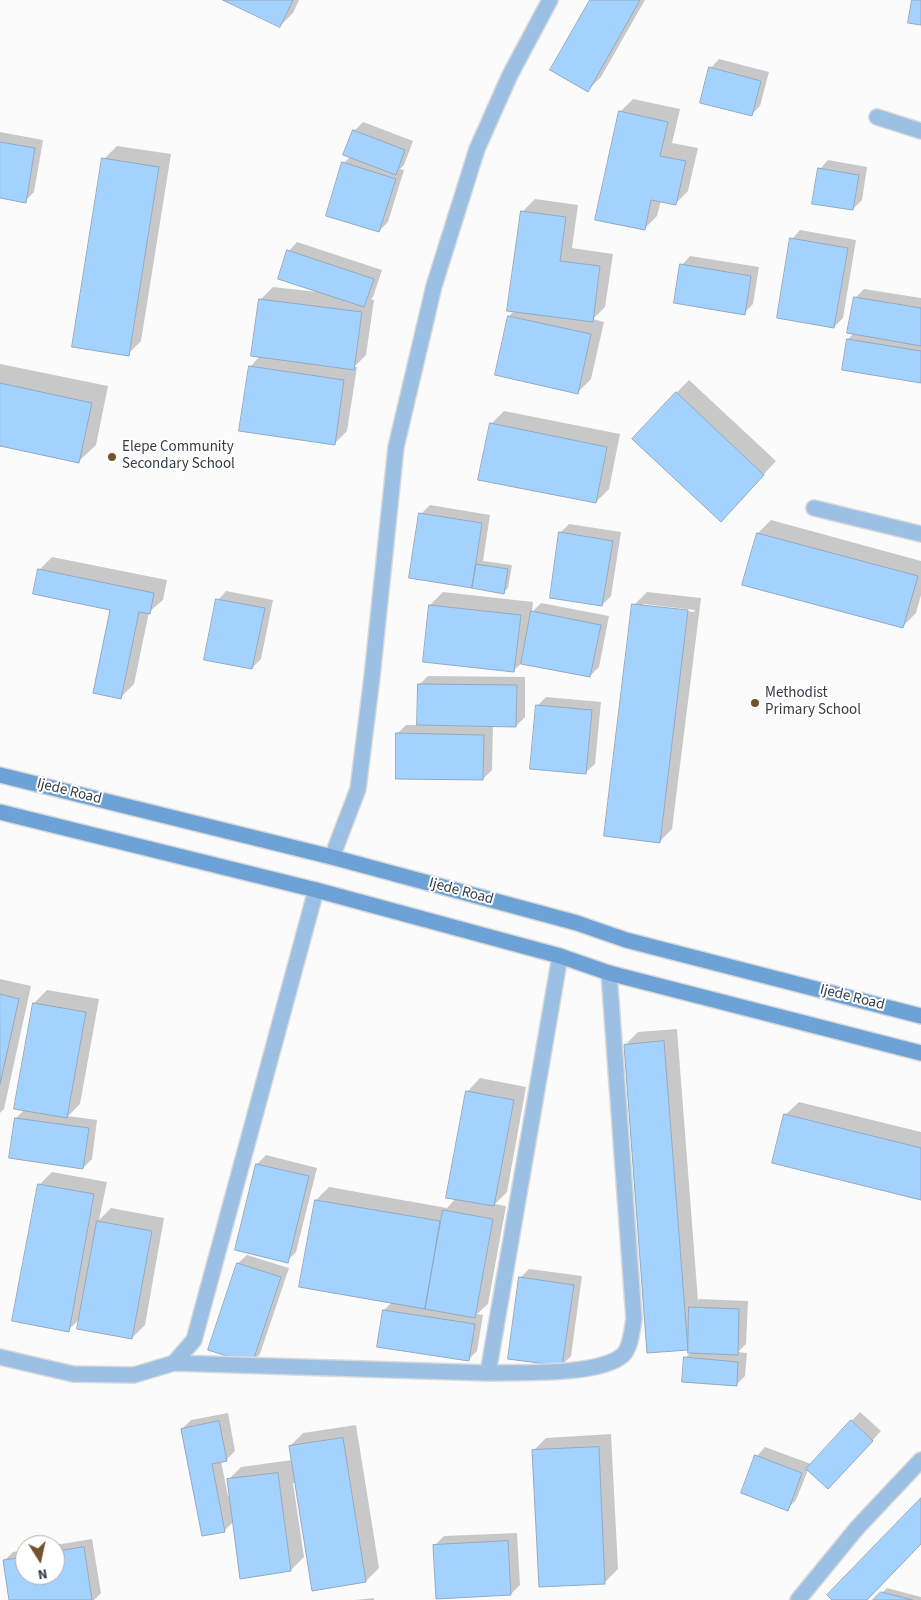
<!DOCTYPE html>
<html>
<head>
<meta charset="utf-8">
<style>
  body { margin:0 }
  #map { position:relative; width:921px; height:1600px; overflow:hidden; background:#fbfbfb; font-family:"Source Sans 3",sans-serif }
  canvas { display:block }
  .north { position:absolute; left:15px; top:1535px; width:50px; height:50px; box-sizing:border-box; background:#fff; border:1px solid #aeb1b5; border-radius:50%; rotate:170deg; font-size:14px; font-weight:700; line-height:20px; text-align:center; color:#343d46 }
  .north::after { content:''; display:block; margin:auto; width:18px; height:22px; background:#74522a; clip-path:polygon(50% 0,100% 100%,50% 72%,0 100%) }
</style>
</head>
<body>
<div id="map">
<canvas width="921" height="1600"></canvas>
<div class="north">N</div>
</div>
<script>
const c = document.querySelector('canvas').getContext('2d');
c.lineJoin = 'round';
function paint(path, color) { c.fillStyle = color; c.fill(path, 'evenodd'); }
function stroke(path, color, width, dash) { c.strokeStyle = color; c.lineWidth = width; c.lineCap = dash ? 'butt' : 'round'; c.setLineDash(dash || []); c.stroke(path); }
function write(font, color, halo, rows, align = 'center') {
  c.font = font + ' "Source Sans 3",sans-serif'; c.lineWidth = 4; c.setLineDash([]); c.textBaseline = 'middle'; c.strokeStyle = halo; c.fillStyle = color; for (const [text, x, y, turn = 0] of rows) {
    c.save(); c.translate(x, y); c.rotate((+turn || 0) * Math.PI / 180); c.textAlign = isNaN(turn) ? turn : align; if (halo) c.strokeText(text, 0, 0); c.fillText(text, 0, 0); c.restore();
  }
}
const shadow = new Path2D(`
  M226 0H299L293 13 280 26Z
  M591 0H645L601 77 588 90Z
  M719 59 769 72 760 106 751 115 711 68Z
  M633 99 680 109 672 143 698 148 688 191 675 204 661 201 657 216 644 229 620 112Z
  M363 122 413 141 404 165 400 169 404 170 388 222 379 231 344 163 350 157 354 131Z
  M0 132 43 140 34 192 25 201 0 197Z
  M117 146 171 154 141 341 128 354 104 159Z
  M828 160 867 167 862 200 853 209 820 169Z
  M535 199 578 205 572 248 613 254 605 307 593 319 604 322 591 379 578 392 509 316 515 310 522 212Z
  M800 230 856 240 843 318 834 327 792 239Z
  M297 242 382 270 373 297 371 299 374 300 366 355 354 367H357L347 431 334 444 250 367 260 356V300L273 287 318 292 289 251Z
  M690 256 759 267 753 304 744 313 682 265Z
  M864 289 921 298V381L848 339 854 333 855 298Z
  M0 364 108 386 96 445 79 461 0 445Z
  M689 380 776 461 734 507 676 393Z
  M504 411 620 434 609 489 596 502 491 424Z
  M430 505 490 515 483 561 512 565 508 588 504 592 472 587 421 514Z
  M771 520 921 561V595L916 613 903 626 758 533Z
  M569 524 621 532 611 596 602 605 560 533Z
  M52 557 167 580 163 600 149 612 134 684 121 697 112 609 39 570Z
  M226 591 273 600 261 659 252 668 218 600Z
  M443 592 533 602 532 612 541 603 609 616 599 667 590 676 522 663 514 670 430 605Z
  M647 592 701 598 672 829 659 842 634 605ZM643 604 695 610 694 612 643 606Z
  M428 676 525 677V717L516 726 493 725 492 770 483 779 397 734 406 725H418L419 685Z
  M546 697 601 702 595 764 586 772 537 706Z
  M0 979 31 986 4 1109 0 1113Z
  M47 990 99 999 80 1104 68 1116 97 1120 92 1159 83 1168 16 1118 25 1109 34 1003Z
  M677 1029 698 1301 699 1299 748 1301 746 1344 738 1352 747 1353 745 1376 736 1385 685 1358 691 1352 689 1347 687 1349 625 1045 638 1032Z
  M480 1078 526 1087 507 1192 495 1204 506 1206 488 1304 477 1314 483 1315 477 1351 468 1360 384 1310 392 1302 316 1200 329 1187 447 1208 456 1198 467 1092Z
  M799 1102 921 1132V1199L785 1115Z
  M266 1155 317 1168 296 1252 287 1261 257 1164Z
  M52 1172 107 1182 99 1220 111 1208 164 1218 145 1325 132 1338 81 1318 68 1330 39 1185Z
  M247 1255 289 1268 260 1354 251 1363 238 1263Z
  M529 1269 582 1276 571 1356 562 1365 520 1278Z
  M860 1412 881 1431 837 1479 808 1470 796 1500 787 1509 743 1492 757 1456 765 1447 811 1464Z
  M228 1413 235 1451 226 1460 221 1461 228 1496H230L228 1480 241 1467 292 1460 290 1446 303 1433 356 1425 379 1568 366 1581 296 1483H293L304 1557 291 1570 234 1521 224 1531 182 1429 191 1420Z
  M611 1434 618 1569 605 1582 533 1451 546 1438Z
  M517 1533 520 1585 511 1594 435 1545 444 1536Z
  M92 1539 101 1593 94 1600H10L4 1561 13 1552 25 1550V1575H55V1545Z
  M887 1588 921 1597V1600H875Z
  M374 1598V1600H355Z`);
const building = new Path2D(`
  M223 0H293L280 27Z
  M590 0H640L588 92 550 70Z
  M912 0H921V25L908 23Z
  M709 67 761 81 752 116 700 103Z
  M619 111 668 122 660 156 686 161 676 205 651 200 645 230 595 220Z
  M353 130 405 150 396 175 343 155Z
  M0 142 35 148 26 203 0 198Z
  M102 158 159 167 129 356 72 347Z
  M342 162 396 179 379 232 326 216Z
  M818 168 859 175 853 210 812 204Z
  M521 211 566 217 560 261 600 266 593 322 507 311Z
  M790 238 848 248 834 328 777 318Z
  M287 250 374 279 364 307 278 279Z
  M680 264 751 276 745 315 674 303Z
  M854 297 921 308V346L847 333Z
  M259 299 362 312 354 370 251 356Z
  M508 316 591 334 578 394 495 375Z
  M847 339 921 351V383L842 370Z
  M249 366 344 380 335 445 239 431Z
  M0 383 92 403 79 463 0 446Z
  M676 392 764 475 721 522 632 439Z
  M490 423 607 447 596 503 478 480Z
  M419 513 482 523 472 588 409 578Z
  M559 532 613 541 602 606 550 598Z
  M757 533 918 576 903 628 742 585Z
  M476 564 508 569 504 594 472 588Z
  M38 569 154 593 150 614 139 612 121 699 93 693 110 610 33 594Z
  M216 599 265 608 252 669 204 660Z
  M632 604 688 610 660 843 604 836Z
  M429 605 521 615 514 672 423 662Z
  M531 611 601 625 590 677 521 664Z
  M418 684 517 685 516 727 417 725Z
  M536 705 592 710 586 774 530 769Z
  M396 733 484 735 483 780 396 779Z
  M0 994 19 999 0 1084Z
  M33 1003 86 1012 67 1118 14 1109Z
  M664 1041 688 1350 647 1353 624 1045Z
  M466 1091 514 1100 494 1206 446 1198Z
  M784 1114 921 1148V1200L772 1163Z
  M15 1118 89 1128 83 1169 9 1158Z
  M256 1164 309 1176 288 1263 235 1250Z
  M38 1184 94 1194 69 1332 12 1321Z
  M315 1200 440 1221 425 1309 299 1287Z
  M443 1210 493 1219 475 1318 425 1309Z
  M97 1221 152 1231 132 1339 77 1329Z
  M237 1263 281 1277 252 1364 208 1350Z
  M519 1277 574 1285 562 1366 508 1359Z
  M689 1307 739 1309 738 1355 688 1353Z
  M383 1310 475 1324 469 1361 377 1347Z
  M684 1357 738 1362 737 1386 682 1382Z
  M851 1420 873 1441 828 1489 806 1469Z
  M219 1421 227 1461 212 1464 225 1532 202 1536 181 1429Z
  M343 1438 366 1582 312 1591 289 1446Z
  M599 1447 605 1584 539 1587 532 1450Z
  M755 1455 802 1473 788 1511 741 1493Z
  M278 1473 291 1571 240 1579 227 1479Z
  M921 1498V1544L867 1600H832L827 1595Z
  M508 1541 511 1595 436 1599 433 1545Z
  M84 1547 92 1600H9L3 1560 25 1557V1575H55V1552Z
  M881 1592 913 1600H873Z`);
const minor = new Path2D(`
  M877 117 921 131
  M814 508 921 534
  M332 857 358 789 372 677 396 447 434 286 477 149 510 75 550 0
  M0 1357 73 1374 134 1375 174 1363 194 1340 316 890
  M174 1363 488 1373 560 956
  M488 1373C521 1372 599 1376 623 1355 631 1347 632 1329 634 1319L609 973
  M798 1600 857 1528 921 1460`);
const secondary = new Path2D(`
  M0 775 332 857 577 923 626 940 921 1016
  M0 812 316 890 560 956 609 973 921 1053`);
const markers = [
  [112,457,5,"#74522a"],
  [755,703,5,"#74522a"]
];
const poiNames = [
  ["Elepe Community",122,448],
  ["Secondary School",122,465],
  ["Methodist",765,694],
  ["Primary School",765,711]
];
const streetNames = [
  ["Ijede Road",69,792,14],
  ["Ijede Road",461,892,15],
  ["Ijede Road",852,998,14]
];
paint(shadow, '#0003');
paint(building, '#a4d2ff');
stroke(building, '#92a9bf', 1);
stroke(minor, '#d7d9da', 18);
stroke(secondary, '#d7d9da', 18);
stroke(minor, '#9cc0e3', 15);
stroke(secondary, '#6ca2d5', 15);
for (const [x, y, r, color] of markers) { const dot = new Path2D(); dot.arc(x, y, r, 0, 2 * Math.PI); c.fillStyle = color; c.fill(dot); stroke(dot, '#fff', 2); }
write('15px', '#343d46', '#fff', poiNames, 'left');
write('15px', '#343d46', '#fff', streetNames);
</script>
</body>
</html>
